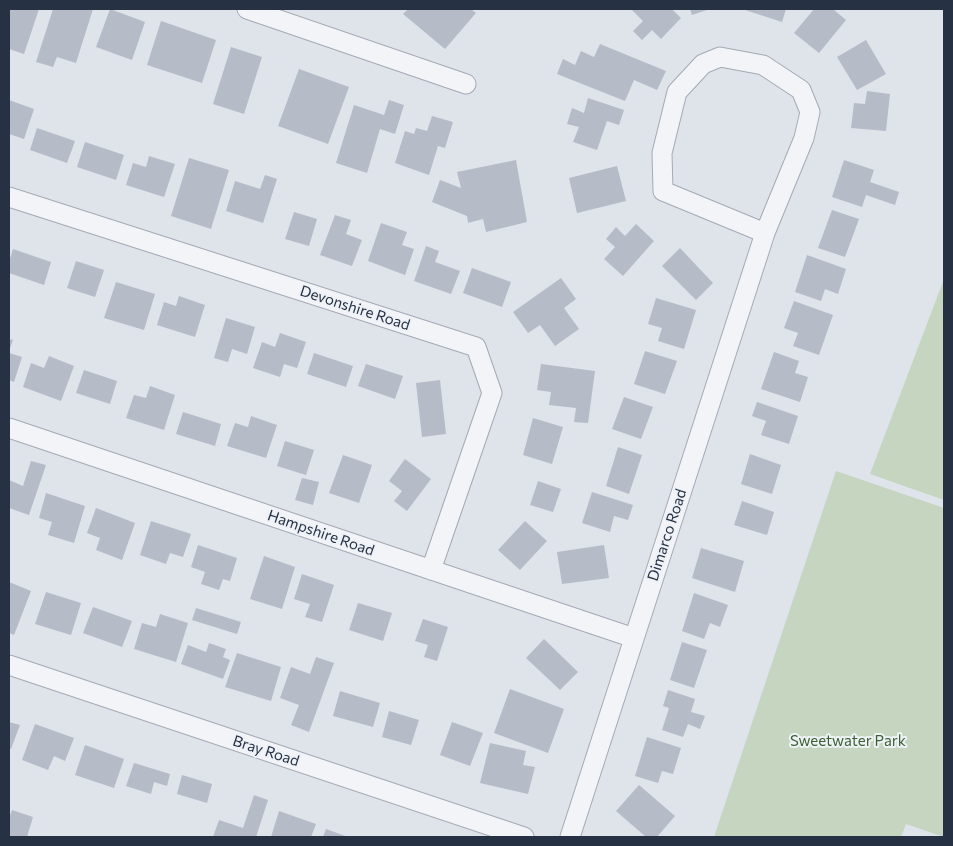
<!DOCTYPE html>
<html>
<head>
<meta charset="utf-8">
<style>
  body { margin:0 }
  #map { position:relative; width:953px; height:846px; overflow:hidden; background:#dfe3ea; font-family:Commissioner,sans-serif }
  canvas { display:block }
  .frame { position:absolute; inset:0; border:10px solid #263143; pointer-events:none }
</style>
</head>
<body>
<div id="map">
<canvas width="953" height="846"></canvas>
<div class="frame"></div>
</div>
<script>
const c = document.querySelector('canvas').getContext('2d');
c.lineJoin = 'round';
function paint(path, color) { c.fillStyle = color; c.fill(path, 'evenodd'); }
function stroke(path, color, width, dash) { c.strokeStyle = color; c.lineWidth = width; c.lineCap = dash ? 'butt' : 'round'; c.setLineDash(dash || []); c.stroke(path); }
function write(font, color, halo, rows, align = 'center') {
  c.font = font + ' Commissioner,sans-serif'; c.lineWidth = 4; c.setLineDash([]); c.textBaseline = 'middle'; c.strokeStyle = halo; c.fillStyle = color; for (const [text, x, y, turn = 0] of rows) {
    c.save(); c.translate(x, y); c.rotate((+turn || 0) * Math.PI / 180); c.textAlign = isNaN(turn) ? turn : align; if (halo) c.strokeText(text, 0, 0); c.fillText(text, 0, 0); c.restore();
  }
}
const green = new Path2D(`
  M944 279V500L870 474Z
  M836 471 944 508V837L906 824 901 837H714Z`);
const building = new Path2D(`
  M9 9H39L24 54 9 49Z
  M53 9H93L76 63 57 57 53 67 36 62Z
  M110 9 145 22 132 60 96 47Z
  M408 9H471L476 13 445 49 403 14Z
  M631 9H672L681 18 661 39 652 30 642 40 633 31 643 21Z
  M690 9H710L692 15Z
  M742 9H786L782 22Z
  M814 9H833L846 20 819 53 794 33Z
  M161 21 216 40 202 83 147 65Z
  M866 40 886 74 857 90 837 57Z
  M600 44 666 71 657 90 634 80 625 101 557 74 563 59 575 65 581 51 594 57Z
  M231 47 262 57 244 114 213 104Z
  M299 69 349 87 328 144 278 126Z
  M867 91 890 94 886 131 851 128 854 103 865 104Z
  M588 98 624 110 619 125 607 121 597 150 573 142 579 127 567 124 572 108 584 113Z
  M9 100 34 109 24 139 9 134Z
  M389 100 404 105 395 134 380 129 367 173 336 163 354 105 384 115Z
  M432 116 453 122 445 148 438 146 429 175 395 163 405 131 414 134 416 128 427 131Z
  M37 128 75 141 67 163 30 150Z
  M85 142 124 155 116 180 77 167Z
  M149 156 175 164 164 197 126 185 133 163 146 167Z
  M189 158 229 170 211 229 171 216Z
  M516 160 527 222 486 232 483 219 468 223 467 216 432 202 440 180 461 188 457 172Z
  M844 160 874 170 870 182 899 192 895 205 866 195 862 207 832 197Z
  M617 166 626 201 577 213 569 178Z
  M265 175 277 179 263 223 226 211 235 181 260 189Z
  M832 210 859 219 845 257 818 248Z
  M294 212 317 219 309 246 285 239Z
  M335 215 351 220 346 234 362 240 352 266 320 255Z
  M381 223 407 232 402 245 414 249 405 275 368 261Z
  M636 224 654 241 623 276 604 259 615 247 606 239 616 227 625 236Z
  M426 246 439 251 435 262 460 271 451 294 414 281Z
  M680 248 713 283 696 300 662 266Z
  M13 249 51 262 44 285 9 273V262Z
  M807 255 846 269 838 294 825 289 821 301 795 292Z
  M76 261 104 270 95 297 67 288Z
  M472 268 511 282 502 307 463 293Z
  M561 278 576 299 564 308 579 329 555 346 540 325 528 333 513 312Z
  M116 282 155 294 144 330 104 318Z
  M179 296 205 305 195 337 157 325 164 302 176 306Z
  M656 298 696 310 684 349 658 341 662 328 648 324Z
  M794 301 833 315 819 355 793 346 798 333 784 328Z
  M226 318 255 327 247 354 232 349 228 362 214 358Z
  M280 333 306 342 297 368 284 364 280 377 253 368 262 342 275 347Z
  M9 339 13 340 9 351Z
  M645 351 677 361 665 394 634 384Z
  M774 352 799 361 795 373 808 377 800 402 761 389Z
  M9 353 22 357 14 382 9 380Z
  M314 353 353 366 346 387 307 374Z
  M49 356 74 366 61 401 23 387 31 363 44 368Z
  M366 364 403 376 395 399 358 386Z
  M541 364 595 371 588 423 574 422 576 408 549 405 551 392 537 390Z
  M84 370 117 381 110 404 76 393Z
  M440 380 446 434 422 437 416 383Z
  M150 386 175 395 164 430 126 418 134 395 146 398Z
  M624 397 653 407 641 439 612 429Z
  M757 402 798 416 789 444 761 435 766 421 752 416Z
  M183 412 221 424 215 446 176 434Z
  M251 416 277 425 266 458 227 446 235 423 248 427Z
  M533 418 563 427 552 464 523 455Z
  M285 441 314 450 306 475 277 466Z
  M618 447 642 455 629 494 606 486Z
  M750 454 781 465 772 494 741 484Z
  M343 455 372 465 359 503 329 493Z
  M405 459 431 479 407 511 394 501 402 491 389 481Z
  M31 461 46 465 29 515 9 508V480L23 486Z
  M302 478 319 482 313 505 295 500Z
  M538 481 561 489 553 512 530 505Z
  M592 492 633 505 628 520 614 516 610 532 582 523Z
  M46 493 85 506 74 543 48 535 52 522 39 518Z
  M742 501 774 512 767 535 734 525Z
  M96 508 135 523 122 560 96 550 100 538 87 533Z
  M151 521 191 534 183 557 170 553 166 564 140 555Z
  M525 521 547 541 520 570 498 550Z
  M198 545 237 558 230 581 223 579 219 590 201 584 205 572 191 567Z
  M604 545 609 578 562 584 557 552Z
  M701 548 744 561 735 592 692 578Z
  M264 556 295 567 282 609 250 599Z
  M302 574 334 585 322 622 305 617 310 604 294 599Z
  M9 582 31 591 14 635 9 633Z
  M46 592 81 603 71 635 35 624Z
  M694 593 728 605 720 627 710 623 704 639 682 631Z
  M358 603 392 613 383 641 349 630Z
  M93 607 132 621 122 647 83 633Z
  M196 608 241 622 237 634 192 620Z
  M160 614 188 623 176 662 134 649 142 623 156 627Z
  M423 619 448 627 437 661 424 657 428 645 415 641Z
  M544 639 578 672 560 690 526 658Z
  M682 642 707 650 694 688 670 680Z
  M209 643 226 649 223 657 230 660 223 679 181 664 188 645 206 652Z
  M237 653 281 667 271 701 225 687Z
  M316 657 334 663 309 732 291 725 299 705 280 698 291 667 310 674Z
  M510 689 564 709 548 753 494 733Z
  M668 690 695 699 691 712 705 716 700 729 688 724 683 737 662 730 669 708 663 706Z
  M340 691 380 703 373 727 333 716Z
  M389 711 419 720 411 745 382 737Z
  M9 722 20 725 11 749 9 748Z
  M452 722 483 733 470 766 440 755Z
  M35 724 74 738 65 761 54 756 48 770 22 760Z
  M647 737 681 748 673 774 662 771 658 783 635 776Z
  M490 743 526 751 523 765 535 767 528 794 480 783Z
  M85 745 124 759 114 788 75 775Z
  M134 763 170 774 167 786 154 782 151 794 126 786Z
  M182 775 212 784 207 803 177 794Z
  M639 785 675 816 657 837H646L616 811Z
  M254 795 268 800 256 837H213L219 820 243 828Z
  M12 810 33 817 27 837H9V818Z
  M279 811 316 824 311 837H271Z
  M326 829 348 837H323Z`);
const minor = new Path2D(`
  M247 9 466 84
  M720 57 763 65 801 90 810 112 804 138 765 233 663 191 662 153 677 92 703 64Z
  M9 197 476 347 492 393 431 570
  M9 428 634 638
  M9 665 524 837
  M570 837 765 233`);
const streetNames = [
  ["Devonshire Road",355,308,18],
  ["Hampshire Road",321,533,19],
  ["Dimarco Road",667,535,-72],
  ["Bray Road",266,751,18]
];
const parkNames = [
  ["Sweetwater Park",848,741]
];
paint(green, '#c5d5bf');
paint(building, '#b5bcc8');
stroke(minor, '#a4aab5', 21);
stroke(minor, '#f2f4f8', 19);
write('15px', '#263143', '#eef2f7', streetNames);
write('15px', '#3b6031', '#eef2f7', parkNames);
</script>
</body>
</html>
